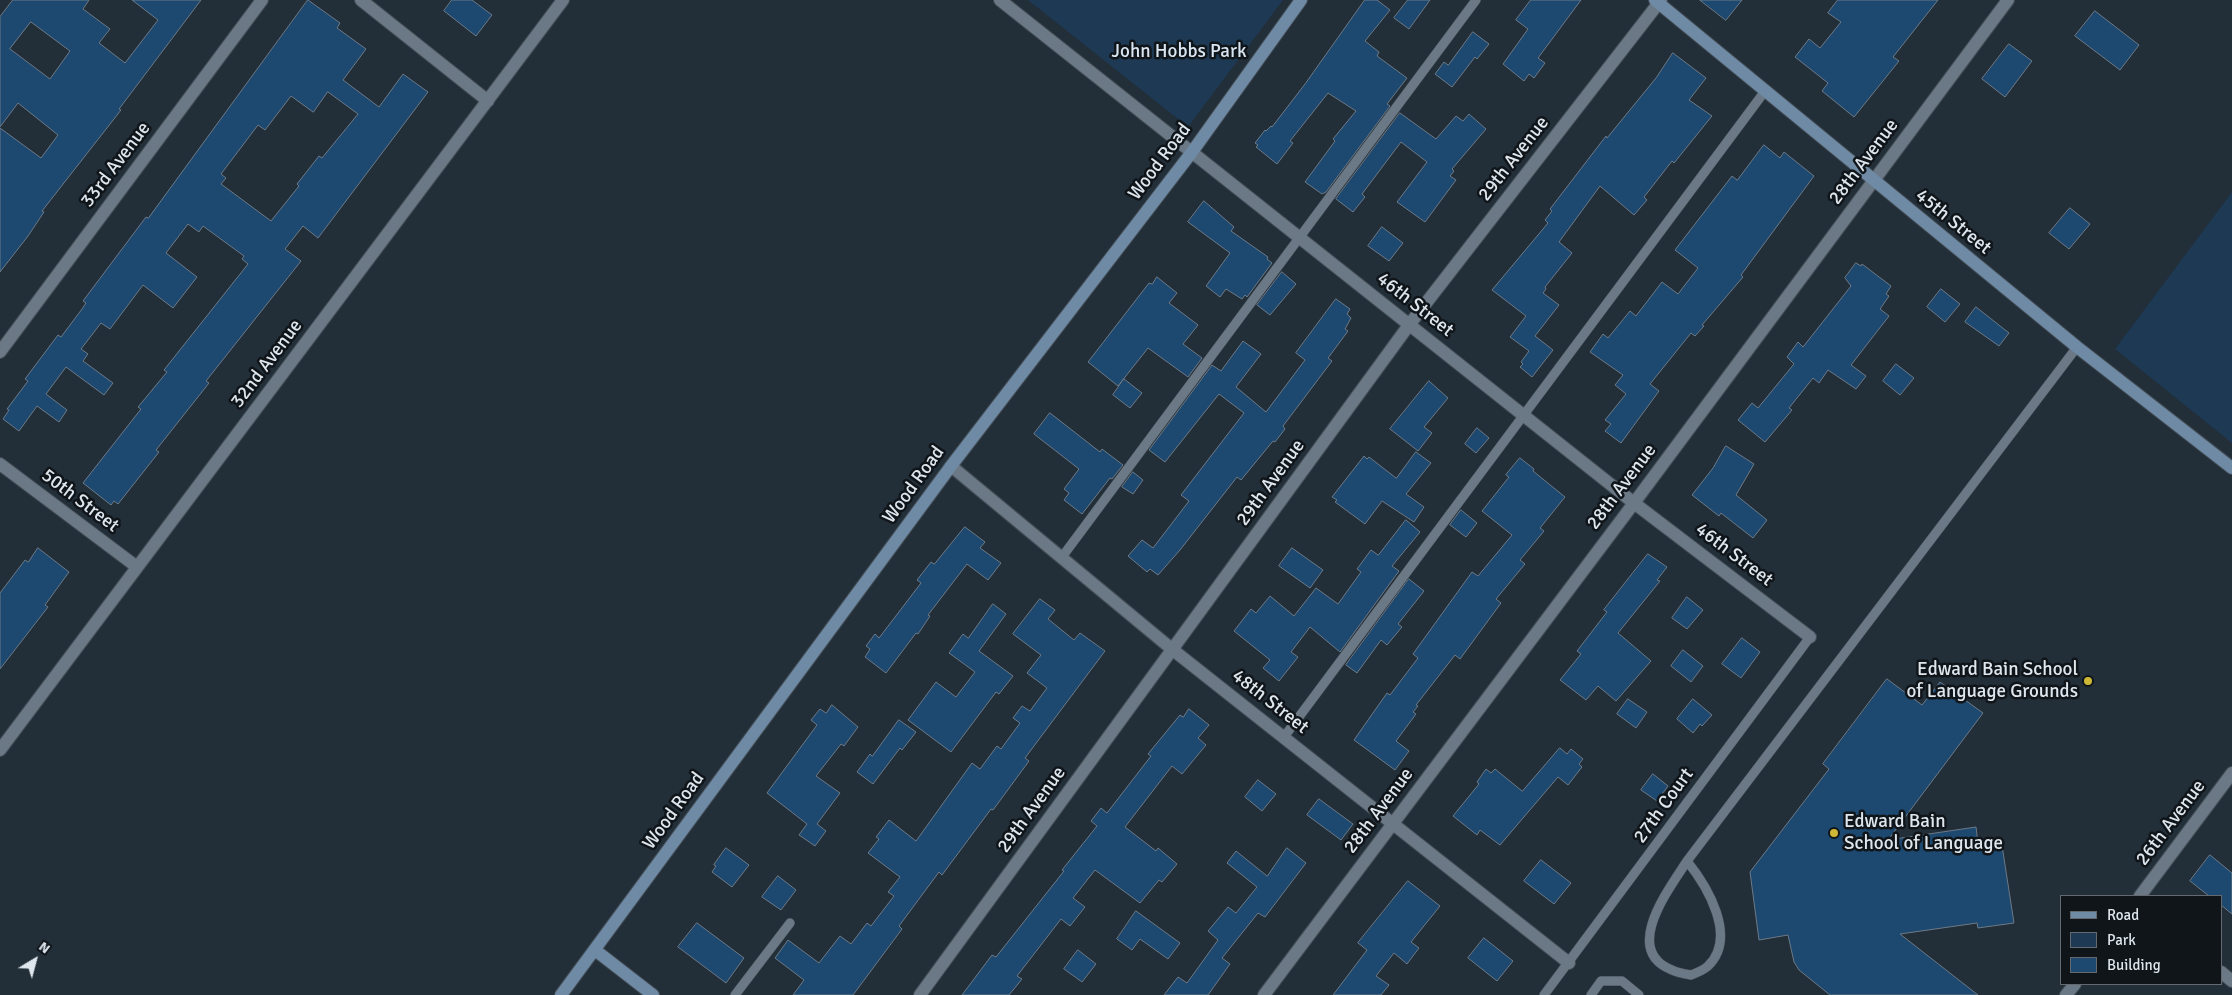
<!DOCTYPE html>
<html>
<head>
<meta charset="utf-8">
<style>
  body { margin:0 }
  #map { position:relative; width:2232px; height:995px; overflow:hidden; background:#222e38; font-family:Signika,sans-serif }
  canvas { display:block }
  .legend { position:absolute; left:2060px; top:895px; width:162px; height:90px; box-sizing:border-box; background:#10151a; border:1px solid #63696f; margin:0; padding:6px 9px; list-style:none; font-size:15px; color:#dfe7ee }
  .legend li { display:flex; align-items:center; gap:10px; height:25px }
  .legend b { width:25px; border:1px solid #63696f }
  .north { position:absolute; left:10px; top:935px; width:50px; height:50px; -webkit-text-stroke:4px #10151a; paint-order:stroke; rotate:37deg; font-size:14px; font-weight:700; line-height:20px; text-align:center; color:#dfe7ee }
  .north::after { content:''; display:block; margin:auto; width:18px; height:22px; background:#dfe7ee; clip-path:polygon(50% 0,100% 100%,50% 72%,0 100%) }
</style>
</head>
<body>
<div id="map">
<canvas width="2232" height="995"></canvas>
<ul class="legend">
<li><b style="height:6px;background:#6f8aa4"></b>Road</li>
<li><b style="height:14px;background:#1e3953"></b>Park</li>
<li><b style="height:14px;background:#1d486f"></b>Building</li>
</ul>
<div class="north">N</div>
</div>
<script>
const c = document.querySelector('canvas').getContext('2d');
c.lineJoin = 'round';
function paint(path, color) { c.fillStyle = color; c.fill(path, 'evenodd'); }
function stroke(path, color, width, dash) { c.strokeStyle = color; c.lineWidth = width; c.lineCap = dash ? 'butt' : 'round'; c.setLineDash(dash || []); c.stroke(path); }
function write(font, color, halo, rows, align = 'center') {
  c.font = font + ' Signika,sans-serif'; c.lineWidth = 5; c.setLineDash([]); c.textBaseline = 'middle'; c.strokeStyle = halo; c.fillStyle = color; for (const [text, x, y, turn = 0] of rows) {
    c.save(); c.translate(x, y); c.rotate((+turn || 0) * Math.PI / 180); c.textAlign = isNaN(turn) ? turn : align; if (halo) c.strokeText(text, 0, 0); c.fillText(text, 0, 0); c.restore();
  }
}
const green = new Path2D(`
  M1028 0H1283L1188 127Z
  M2232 192V443L2115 349Z`);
const building = new Path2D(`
  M13 0H89L83 9 110 29 99 43 125 63 158 20 132 0H201L119 109 121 110 42 211 44 212 28 236 0 272V128L41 158 58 135 18 103 0 127V17ZM31 22 70 51 50 79 10 49Z
  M308 0 340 23 337 28 366 49 343 80 379 107 403 74 428 92 318 238 303 226 285 249 301 261 206 381 209 383 156 450 159 452 118 504 114 501 111 505 83 483 141 409 138 407 167 372 164 370 248 264 242 259 244 256 203 226 199 232 188 224 166 253 197 277 173 308 143 285 110 329 101 323 81 349 88 354 83 361 113 383 104 395 66 367 46 394 67 410 59 422 37 406 19 431 3 419 9 410 7 409 28 381 25 379 58 335 61 337 82 309 86 303 83 301 146 217 148 218ZM328 92 358 114 322 158 319 156 297 184 299 186 271 221 221 184 226 178 221 174 258 125 265 130 291 96 313 112Z
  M452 0H472L492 15 476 36 444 11Z
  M1365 0H1377L1390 10 1365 41 1379 52 1377 56 1407 78 1387 104 1390 106 1326 192 1322 194 1305 182 1335 141 1333 139 1356 111 1328 93 1290 141 1293 143 1277 164 1256 147 1258 145 1255 143 1265 130 1266 131 1271 126 1272 127 1305 84Z
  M1408 0H1430L1409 29 1394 18Z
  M1531 0H1581L1538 58 1545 63 1534 78 1529 74 1524 81 1503 64 1528 29 1516 20Z
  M1700 0H1742L1726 20Z
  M1838 0H1938L1893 57 1899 61 1854 117 1822 91 1828 83 1795 57 1809 39 1820 48 1841 22 1828 13Z
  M2095 11 2139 45 2120 70 2075 36Z
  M1473 32 1489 44 1477 59 1475 57 1452 87 1435 74 1444 62 1448 65Z
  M2009 44 2032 61 2005 97 1982 79Z
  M1673 53 1706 78 1689 100 1712 116 1674 163 1672 161 1644 197 1647 200 1634 215 1600 186 1559 242 1572 253 1545 287 1546 289 1543 293 1559 305 1535 336 1553 350 1532 377 1520 367 1523 364 1521 362 1529 351 1510 337 1526 316 1492 290 1548 223 1545 220 1552 211 1550 209 1606 136 1607 138 1656 78Z
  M1400 113 1436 139 1456 116 1463 121 1469 114 1486 129 1452 169 1454 171 1450 176 1456 180 1425 222 1397 202 1427 162 1401 142 1362 194 1365 197 1353 212 1336 199Z
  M1764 145 1780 158 1784 152 1814 176 1741 275 1743 277 1702 325 1704 326 1695 336 1691 333 1650 384 1659 391 1621 443 1605 431 1611 424 1605 420 1626 394 1615 385 1623 375 1590 352 1603 334 1608 338 1630 311 1636 316 1662 282 1678 294 1698 268 1675 250 1732 176 1737 180Z
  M1204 201 1234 227 1231 231 1268 257 1267 259 1272 263 1247 297 1245 295 1242 299 1226 289 1220 297 1206 286 1230 253 1188 222Z
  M2070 208 2090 224 2069 249 2049 233Z
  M1382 227 1403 243 1389 261 1368 246Z
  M1856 263 1861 266 1862 264 1891 286 1886 294 1889 296 1880 309 1889 316 1851 365 1866 376 1856 389 1828 370 1819 383 1813 378 1789 408 1792 410 1765 442 1738 420 1752 403 1758 408 1794 364 1787 357 1798 342 1803 347 1851 286 1845 278Z
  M1282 272 1296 284 1270 315 1257 305Z
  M1157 277 1177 293 1169 303 1198 325 1183 344 1202 358 1188 377 1148 348 1118 386 1088 362 1149 283 1152 284Z
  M1941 289 1960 304 1945 322 1927 307Z
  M1336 299 1350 309 1347 314 1351 318 1345 329 1348 331 1328 358 1332 361 1283 426 1285 429 1275 442 1273 441 1241 480 1237 477 1180 550 1158 575 1150 569 1147 572 1128 556 1142 540 1153 548 1189 501 1181 495 1244 413 1219 394 1165 462 1149 450 1212 365 1221 371 1243 341 1261 354 1236 387 1266 412 1305 360 1296 353Z
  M1976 307 2009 333 1999 346 1965 322Z
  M1896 364 1914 378 1900 395 1883 381Z
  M1124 379 1142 393 1130 408 1113 395Z
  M1429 381 1448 398 1424 427 1432 433 1418 451 1390 429Z
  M1050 413 1100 452 1102 449 1123 465 1112 479 1110 478 1082 514 1064 500 1069 493 1064 489 1079 469 1034 434Z
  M1477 428 1489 438 1476 453 1465 444Z
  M1726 446 1754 464 1736 495 1767 520 1753 538 1721 513 1719 516 1692 495 1713 468Z
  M1416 452 1431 463 1406 494 1424 507 1414 522 1382 501 1365 524 1335 502 1337 500 1332 497 1364 456 1367 459 1369 457 1396 478Z
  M1520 458 1534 469 1533 471 1565 497 1540 528 1544 531 1520 560 1525 564 1496 599 1501 603 1460 659 1455 655 1416 705 1418 706 1413 712 1416 714 1396 741 1409 751 1395 770 1354 740 1387 693 1390 695 1418 658 1413 654 1472 572 1478 576 1512 535 1482 511 1509 477 1506 475Z
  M1133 472 1143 480 1133 494 1122 487Z
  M1461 510 1477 523 1466 537 1450 525Z
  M1406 520 1420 532 1392 566 1399 571 1340 652 1310 627 1291 652 1298 657 1279 681 1263 668 1270 660 1234 631 1251 609 1256 613 1270 596 1294 616 1316 588 1338 604 1361 572 1357 569 1371 550 1378 555Z
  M965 527 985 542 980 548 1001 563 988 580 967 564 928 615 930 616 918 634 916 633 886 673 865 657 870 649 866 646 875 634 879 638 921 583 917 580 931 562 934 564Z
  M38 548 69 572 45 605 48 607 0 669V593L25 560 28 562Z
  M1292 548 1323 570 1310 588 1279 566Z
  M1648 554 1667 567 1657 580 1660 581 1618 633 1651 661 1616 701 1598 686 1586 700 1560 680 1581 654 1577 651 1607 612 1604 610Z
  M1409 579 1424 591 1398 624 1402 627 1387 645 1381 640 1357 673 1346 665Z
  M1687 597 1703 610 1687 629 1672 618Z
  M1040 599 1055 610 1048 619 1074 640 1080 633 1105 651 1025 758 1029 761 1007 791 993 810 991 809 942 875 939 872 899 926 902 929 853 995H793L804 980 775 958 788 940 819 963 840 936 851 944 867 923 871 926 894 896 888 892 900 877 868 853 879 839 876 837 889 820 916 841 972 763 980 769 997 746 1001 749 1020 723 1013 718 1022 706 1030 711 1047 688 1027 673 1041 655 1013 634Z
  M993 604 1006 614 979 651 1013 676 999 694 996 692 951 752 908 720 936 682 956 697 975 672 949 653 963 634 968 638Z
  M1742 638 1760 652 1741 678 1722 664Z
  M1683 650 1703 666 1691 682 1671 666Z
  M1887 679 1922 705 1940 682 1983 713 1888 840 1976 827 1978 843 2001 839 2014 923 1978 928 1977 923 1900 934 1978 995H1830L1799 970 1794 962 1788 935 1759 940 1750 872 1829 769 1823 764Z
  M1628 699 1647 712 1636 728 1617 714Z
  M1693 699 1712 715 1702 726 1700 724 1693 733 1677 719Z
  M832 705 858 727 844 746 841 744 816 776 840 793 817 824 826 831 815 846 799 835 807 824 767 793 817 725 811 720 820 709 826 713Z
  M1189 709 1209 725 1198 738 1206 745 1182 774 1172 766 1125 827 1156 851 1158 848 1177 864 1162 882 1159 880 1140 903 1095 870 1073 898 1085 907 1070 926 1061 919 1017 976 1022 979 1009 995H962L992 955 996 957 1064 871 1062 870 1097 826 1091 821 1101 808 1107 813 1151 756 1148 754 1180 715 1183 717Z
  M899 720 916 732 902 750 900 748 873 784 857 772 870 754 872 756Z
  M1560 748 1567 754 1571 749 1583 759 1579 764 1582 767 1568 785 1558 777 1500 845 1480 830 1477 835 1453 816 1479 784 1477 782 1486 769 1491 773 1495 769 1522 791Z
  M1653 774 1668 786 1657 801 1641 790Z
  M1258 780 1276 794 1262 811 1245 797Z
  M1319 799 1353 824 1341 840 1307 815Z
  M726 848 749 865 732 887 712 872 716 866 714 865Z
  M1287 848 1306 863 1265 917 1258 913 1222 958 1230 964 1208 995H1164L1178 977 1187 983 1218 940 1208 931 1228 907 1236 913 1257 887 1227 863 1236 851 1267 876Z
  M2210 855 2232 873V914L2221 905V896H2209L2190 881Z
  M1541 860 1571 883 1554 904 1524 881Z
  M778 876 796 890 781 910 762 897Z
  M1408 881 1440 906 1411 942 1419 948 1407 964 1394 953 1376 976 1389 985 1381 995H1333L1367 950 1358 943Z
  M1136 911 1180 943 1168 959 1140 939 1132 950 1117 939Z
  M697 923 744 958 726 983 678 947Z
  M1484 938 1513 961 1497 981 1468 958Z
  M1078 950 1096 964 1082 982 1064 969Z`);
const lane = new Path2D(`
  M1062 557 1476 0
  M1284 737 1765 91
  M1687 861C1707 886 1738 937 1708 966 1704 970 1696 973 1691 975 1685 974 1678 973 1672 970 1621 950 1670 888 1687 861L2077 347
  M735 995 790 923
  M1544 995 1810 637
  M1591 995 1601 981H1622L1639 995`);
const street = new Path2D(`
  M361 0 488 101
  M1000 0 1634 503 1810 637
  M0 352 262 0
  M0 464 137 567
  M951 466 1173 650 1569 963
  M0 750 563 0
  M2140 896 2232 773
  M2221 972 2232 981
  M920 995 1409 325 1661 0
  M1264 995 1634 503 2008 0
  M2066 995 2075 984`);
const secondary = new Path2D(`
  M1655 0 2077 347 2232 468
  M595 950 653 995
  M561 995 951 466 1192 152 1301 0`);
const markers = [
  [2088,681,5,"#d0b837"],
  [1834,833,5,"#d0b837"]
];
const parkNames = [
  ["John Hobbs Park",1179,52]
];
const streetNames = [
  ["29th Avenue",1514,159,-52],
  ["Wood Road",1160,162,-53],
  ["28th Avenue",1864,162,-53],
  ["33rd Avenue",116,165,-53],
  ["45th Street",1953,222,39],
  ["46th Street",1415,305,38],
  ["32nd Avenue",267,364,-53],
  ["29th Avenue",1271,483,-54],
  ["Wood Road",914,485,-54],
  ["28th Avenue",1622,487,-53],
  ["50th Street",80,501,37],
  ["46th Street",1734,555,37],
  ["48th Street",1270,702,38],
  ["27th Court",1664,806,-54],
  ["29th Avenue",1032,810,-54],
  ["Wood Road",674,811,-54],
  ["28th Avenue",1379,811,-53],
  ["26th Avenue",2171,823,-53]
];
const poiNames = [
  ["Edward Bain School",2078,670],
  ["of Language Grounds",2078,692],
  ["Edward Bain",1844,822,"left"],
  ["School of Language",1844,844,"left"]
];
paint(green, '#1e3953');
paint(building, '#1d486f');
stroke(building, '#6d7a87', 1);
stroke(lane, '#424c55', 10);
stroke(street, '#424c55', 14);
stroke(secondary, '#424c55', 14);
stroke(lane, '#6b7885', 9);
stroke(street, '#6b7885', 12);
stroke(secondary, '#6f8aa4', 12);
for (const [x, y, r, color] of markers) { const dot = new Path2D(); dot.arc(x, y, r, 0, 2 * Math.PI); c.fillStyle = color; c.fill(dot); stroke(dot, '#10151a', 2); }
write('19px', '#d9e6f2', '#10151a', parkNames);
write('19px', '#dfe7ee', '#10151a', streetNames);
write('19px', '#dfe7ee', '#10151a', poiNames, 'right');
</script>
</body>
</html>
